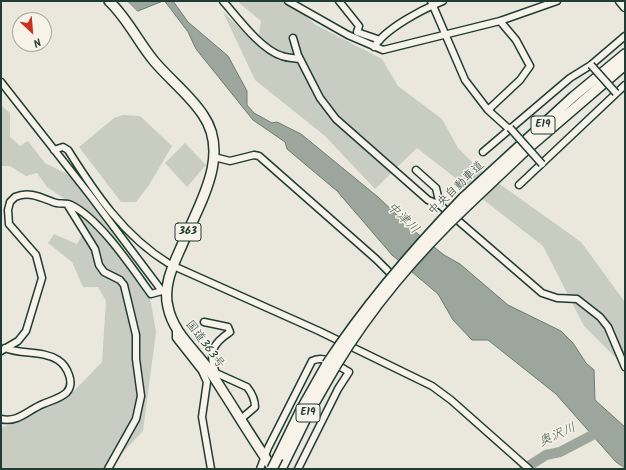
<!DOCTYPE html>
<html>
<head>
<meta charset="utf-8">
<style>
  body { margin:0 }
  #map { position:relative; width:626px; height:470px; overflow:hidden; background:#eae8dd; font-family:Kalam,sans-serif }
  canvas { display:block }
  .frame { position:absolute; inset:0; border:2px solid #1f3d34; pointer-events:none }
  .north { position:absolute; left:12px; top:12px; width:40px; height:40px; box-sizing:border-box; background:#f7f3e8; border:1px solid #a1aaa0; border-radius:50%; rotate:154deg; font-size:11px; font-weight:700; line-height:16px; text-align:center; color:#1f3d34 }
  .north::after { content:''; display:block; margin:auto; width:14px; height:18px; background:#c8321e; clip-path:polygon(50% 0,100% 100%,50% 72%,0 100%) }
</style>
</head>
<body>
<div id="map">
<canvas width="626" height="470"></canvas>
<div class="frame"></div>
<div class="north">N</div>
</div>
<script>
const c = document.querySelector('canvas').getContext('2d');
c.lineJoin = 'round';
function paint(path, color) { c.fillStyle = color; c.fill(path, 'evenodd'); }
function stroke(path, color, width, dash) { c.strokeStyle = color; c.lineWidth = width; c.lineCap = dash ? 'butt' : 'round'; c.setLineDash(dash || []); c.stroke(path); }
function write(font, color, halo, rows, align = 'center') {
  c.font = font + ' Kalam,"Klee One",sans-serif'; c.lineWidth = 3; c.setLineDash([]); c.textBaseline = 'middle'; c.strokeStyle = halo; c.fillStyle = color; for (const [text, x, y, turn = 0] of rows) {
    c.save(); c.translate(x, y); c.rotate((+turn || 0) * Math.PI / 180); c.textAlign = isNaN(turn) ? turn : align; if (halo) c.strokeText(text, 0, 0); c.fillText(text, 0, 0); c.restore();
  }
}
const green = new Path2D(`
  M237 1H289L316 25 382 59 398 86 442 119 458 148 480 170 581 242 625 302V367L584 326 543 246 417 148 375 189 325 136 255 80 223 12 257 45 261 21Z
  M1 105 10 113V137L20 146 28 141 45 163 69 175 147 280 156 332 143 431 107 469H1V428L58 402 74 391 102 362 106 301 98 287H83L72 262 48 243 54 234 77 244 85 230 65 199 47 187 37 173 26 176 10 166H1Z
  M123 115 140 116 172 146 149 185 136 202H121L79 147 114 118Z
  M185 143 206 165 187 187 165 163Z`);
const water = new Path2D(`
  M128 1H163L138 11Z
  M165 1H173L188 22 228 56 247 91V105L254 113 272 123 277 122 301 134 378 197 413 230 444 255 460 264 508 305 561 331 573 343 586 363 594 370 595 400 625 427V468L616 462 556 394 488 340H472L453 320 438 294 392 255 337 191 287 149 285 142 253 120 196 49 188 32Z`);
const river = new Path2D(`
  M524 469 546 455 560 452 604 429`);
const minor = new Path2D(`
  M223 1C237 17 261 50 282 56 287 58 294 58 300 59
  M288 1 348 35 383 50 500 21 557 1
  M339 1 359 26 357 32 380 40
  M431 1 465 80 488 110 509 129
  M293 38 298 55 320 98 336 119 428 200 440 205
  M374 47C386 28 423 9 443 1
  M1 82 89 194 162 291H165
  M488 110 520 80 530 66 516 40 500 21
  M54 150 63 147 68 150C95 193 124 236 168 263
  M483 152 570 78 591 65 625 36
  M214 157 230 161 254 155 259 156 376 259 389 272
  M416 170 436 188 440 205 542 293 557 298 577 299 600 317 608 327 625 367
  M519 185 625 85
  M67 204 95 249 99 265 104 272 120 280 124 285 136 335V359L141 396 136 419 108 469
  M178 268 319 331 432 386 451 400 529 469
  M204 322 228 327 230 332C212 344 208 353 216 373
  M176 328V338L202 371 207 382 202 417 211 469
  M1 351 18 341 26 331 42 278 36 255 9 224 8 210 10 202 15 197C29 191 40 197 53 202 59 205 66 202 71 205 100 219 132 268 151 294L162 291
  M213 375 216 373 247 387C251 392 255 400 255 407L241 419
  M1 419C18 423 28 410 43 404 57 398 76 395 69 375 67 369 64 364 58 360 42 350 22 355 5 348
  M260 469 268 448 312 361C324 354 338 366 349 372L338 389 298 469`);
const major = new Path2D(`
  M620 1 625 7`);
const highway = new Path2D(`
  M109 1C128 19 138 42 154 61 170 80 190 95 203 115 230 154 201 201 185 238 176 260 162 283 168 307 173 332 193 348 207 367 230 401 250 436 273 469
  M463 198 573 97 625 54
  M469 204 526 150 625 65
  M278 457 301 410 327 364
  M281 469 308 414 335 367`);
const minorBridge = new Path2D(`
  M591 65 616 93
  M510 128 542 164`);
const highwayBridge = new Path2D(`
  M327 364C367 303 413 250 463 198
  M335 367C372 306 417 253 469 204
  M272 469 278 457`);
const shields = [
  [543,125,24],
  [188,232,26],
  [308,413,24]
];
const shieldNames = [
  ["E19",543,125],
  ["363",188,232],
  ["E19",308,413]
];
const streetNames = [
  ["中央自動車道",457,189,-44],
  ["国道363号",204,345,53]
];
const waterNames = [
  ["中津川",402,219,44],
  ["奥沢川",558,436,-24]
];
paint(green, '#c8ccc1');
paint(water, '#9ca69c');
stroke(water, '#6a7c72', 1);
stroke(river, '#9ca69c', 10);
stroke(minor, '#1f3d34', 9);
stroke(major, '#1f3d34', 11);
stroke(highway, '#1f3d34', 12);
stroke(minor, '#f7f3e8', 6);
stroke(major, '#f7f3e8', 8);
stroke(highway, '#f7f3e8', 9);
stroke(minorBridge, '#1f3d34', 9, []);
stroke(highwayBridge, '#1f3d34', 12, []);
stroke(minorBridge, '#f7f3e8', 6);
stroke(highwayBridge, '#f7f3e8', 9);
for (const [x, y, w] of shields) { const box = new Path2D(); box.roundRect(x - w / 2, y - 9, w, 18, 3); c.fillStyle = '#f7f3e8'; c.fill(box); stroke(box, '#1f3d34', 1); }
write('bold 11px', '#1f3d34', null, shieldNames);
write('12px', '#1f3d34', '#f7f3e8', streetNames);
write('italic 13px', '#445c53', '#f7f3e8', waterNames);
</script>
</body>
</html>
